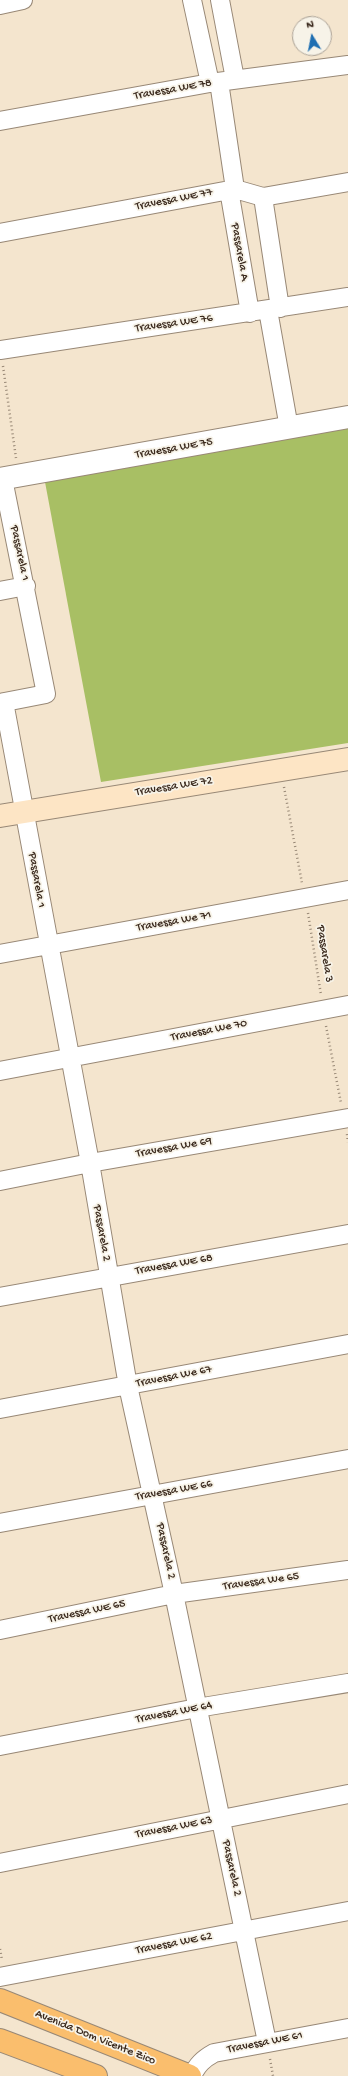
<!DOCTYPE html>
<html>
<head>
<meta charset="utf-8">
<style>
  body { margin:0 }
  #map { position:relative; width:348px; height:2076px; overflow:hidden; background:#f4e5ce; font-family:"Gochi Hand",sans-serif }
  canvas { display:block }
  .north { position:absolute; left:292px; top:16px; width:40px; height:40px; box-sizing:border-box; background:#f7f3e8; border:1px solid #aca397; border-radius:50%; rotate:350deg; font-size:11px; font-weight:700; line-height:16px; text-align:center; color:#3b2a1e }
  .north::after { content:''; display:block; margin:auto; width:14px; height:18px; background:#1f6fb2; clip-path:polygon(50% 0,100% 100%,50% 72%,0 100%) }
</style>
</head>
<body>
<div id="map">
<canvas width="348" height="2076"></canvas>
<div class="north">N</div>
</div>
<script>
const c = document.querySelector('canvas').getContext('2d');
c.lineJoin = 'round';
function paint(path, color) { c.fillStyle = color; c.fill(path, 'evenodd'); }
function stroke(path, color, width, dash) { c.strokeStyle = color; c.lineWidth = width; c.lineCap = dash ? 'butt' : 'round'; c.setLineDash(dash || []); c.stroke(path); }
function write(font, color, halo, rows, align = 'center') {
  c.font = font + ' "Gochi Hand",sans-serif'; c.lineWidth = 3.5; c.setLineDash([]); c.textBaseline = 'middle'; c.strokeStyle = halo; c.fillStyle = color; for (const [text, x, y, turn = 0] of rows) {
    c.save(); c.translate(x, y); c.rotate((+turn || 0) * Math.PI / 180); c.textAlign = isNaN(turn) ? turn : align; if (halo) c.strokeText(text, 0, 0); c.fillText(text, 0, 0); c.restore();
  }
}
const green = new Path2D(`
  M348 426V743L101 782 45 482Z`);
const path = new Path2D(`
  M3 366 16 458
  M284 787 302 883
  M308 913 321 995
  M326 1026 341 1103
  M347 1134 348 1142
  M0 1949 2 1960
  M270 2059 273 2076`);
const minor = new Path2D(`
  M192 0 210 83
  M220 0 235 79
  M0 5 23 0
  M219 82 235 189
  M0 121 210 83 348 65
  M229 190 250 313
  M263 197 280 308
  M0 233 235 189 263 197 348 182
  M268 310 289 428
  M0 350 348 297
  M0 591 26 586
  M4 702 90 1163 128 1386 174 1594 267 2042
  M0 703 46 694 3 479
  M0 954 348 890
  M0 1071 348 1005
  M0 1181 90 1163 348 1118
  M0 1297 348 1234
  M0 1409 348 1344
  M0 1523 348 1459
  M0 1630 174 1594 348 1570
  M0 1746 197 1708 348 1683
  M0 1863 348 1794
  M0 1977 348 1911
  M192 2076C197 2065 203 2059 214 2053L348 2028`);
const tertiary = new Path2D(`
  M0 479 348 417`);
const secondary = new Path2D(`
  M0 816 348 759`);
const primary = new Path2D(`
  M0 2000 190 2076
  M0 2040 96 2076`);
const streetNames = [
  ["Travessa WE 78",173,90,-10],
  ["Travessa WE 77",174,200,-11],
  ["Passarela A",239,252,80],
  ["Travessa WE 76",174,324,-8],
  ["Travessa WE 75",174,449,-10],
  ["Passarela 1",19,553,78],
  ["Travessa WE 72",174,787,-9],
  ["Passarela 1",36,880,80],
  ["Travessa We 71",174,922,-10],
  ["Passarela 3",324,954,81],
  ["Travessa We 70",209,1031,-11],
  ["Travessa We 69",174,1148,-10],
  ["Passarela 2",101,1233,80],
  ["Travessa WE 68",174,1265,-10],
  ["Travessa We 67",174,1377,-11],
  ["Travessa WE 66",174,1491,-10],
  ["Passarela 2",165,1551,78],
  ["Travessa We 65",261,1582,-8],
  ["Travessa WE 65",87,1612,-12],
  ["Travessa WE 64",174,1713,-11],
  ["Travessa WE 63",174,1828,-11],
  ["Passarela 2",231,1868,78],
  ["Travessa WE 62",174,1944,-11],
  ["Avenida Dom Vicente Zico",95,2038,22],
  ["Travessa WE 61",265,2043,-11]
];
paint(green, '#a8bf64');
stroke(minor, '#988876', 20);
stroke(tertiary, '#988876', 24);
stroke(secondary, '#988876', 24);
stroke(primary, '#988876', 24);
stroke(path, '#988876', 2.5, [1, 3]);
stroke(minor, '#fff', 18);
stroke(tertiary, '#fff', 22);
stroke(secondary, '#fde5c5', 22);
stroke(primary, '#fabe6d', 22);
write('12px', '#3b2a1e', '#f7f3e8', streetNames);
</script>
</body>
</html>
